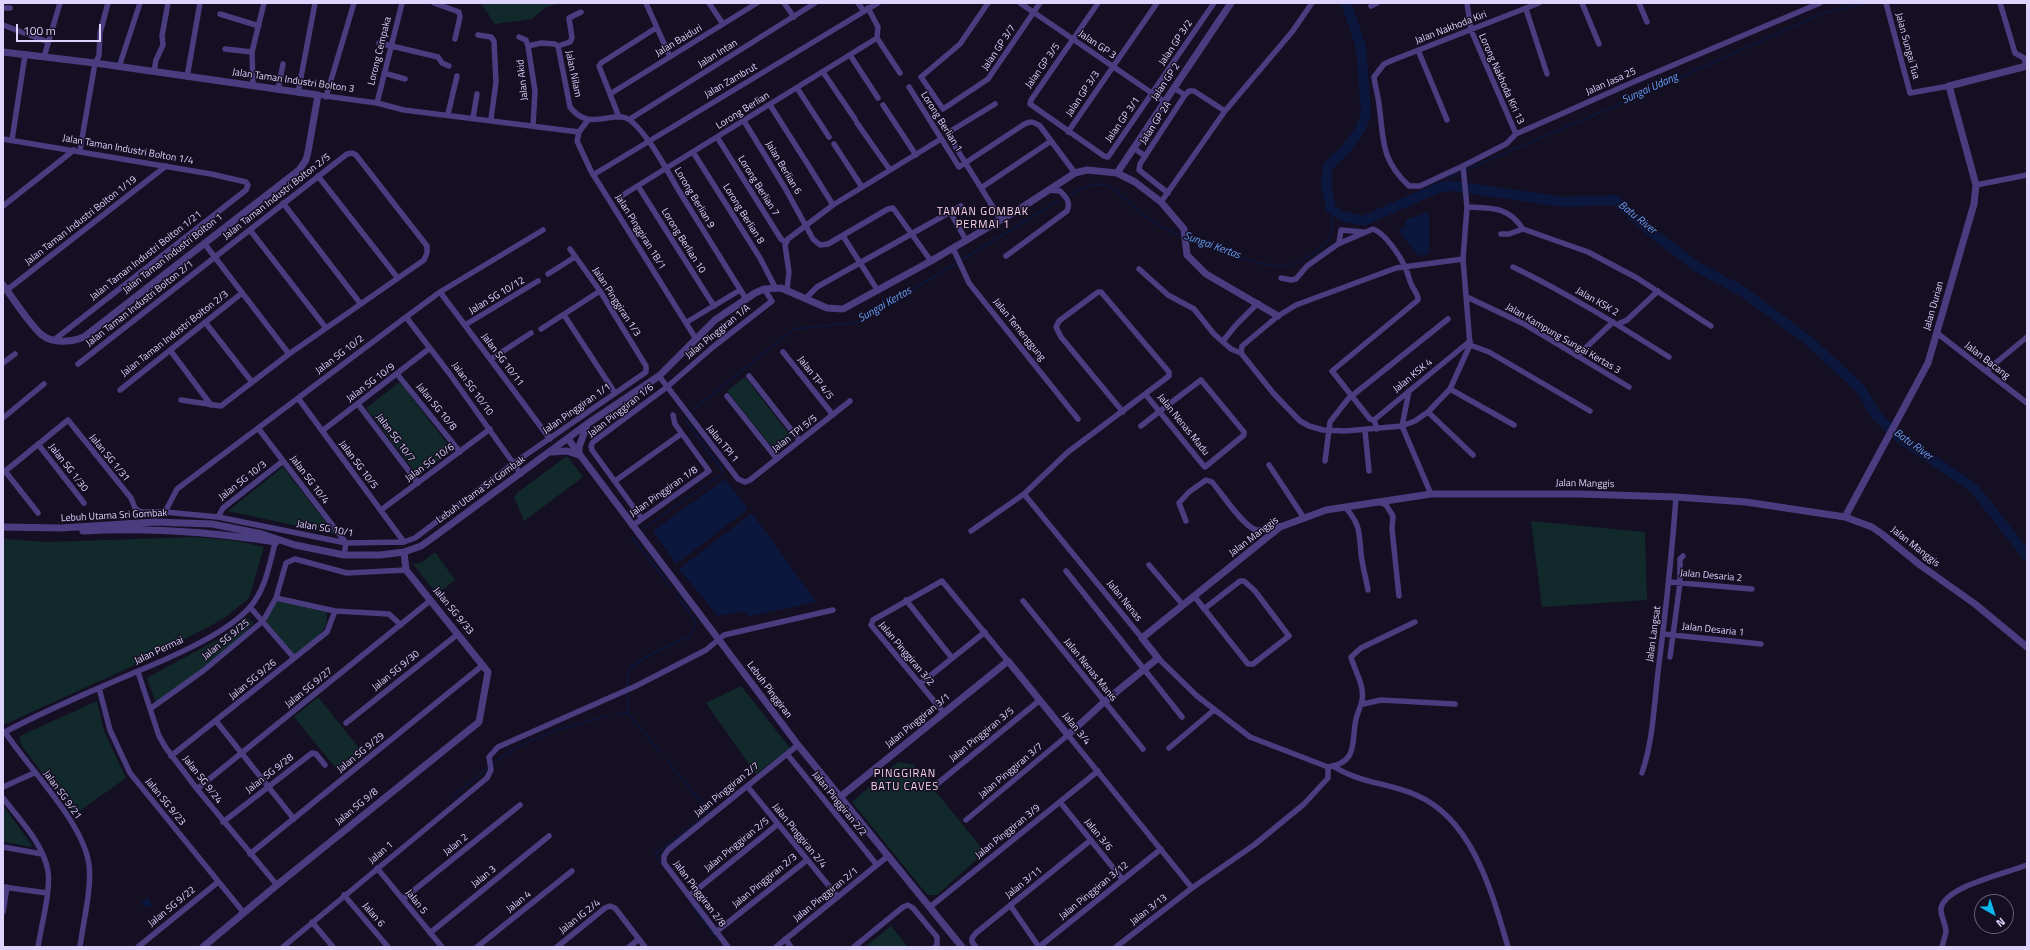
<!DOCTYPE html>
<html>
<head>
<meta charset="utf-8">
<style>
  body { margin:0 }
  #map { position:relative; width:2030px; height:950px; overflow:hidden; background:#150f23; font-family:"Titillium Web",sans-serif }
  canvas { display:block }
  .frame { position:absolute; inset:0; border:4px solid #ded3fd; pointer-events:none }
  .north { position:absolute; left:1974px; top:894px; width:40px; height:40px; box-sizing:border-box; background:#150f23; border:1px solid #655d7a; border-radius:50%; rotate:141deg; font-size:11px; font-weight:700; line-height:16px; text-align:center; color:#ded3fd }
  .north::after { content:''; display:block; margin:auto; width:14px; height:18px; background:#0cb8f0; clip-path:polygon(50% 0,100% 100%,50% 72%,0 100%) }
  .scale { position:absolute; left:16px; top:24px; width:85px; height:18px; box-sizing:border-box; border:2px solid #ded3fd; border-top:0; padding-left:5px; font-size:12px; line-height:14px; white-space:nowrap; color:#ded3fd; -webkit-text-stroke:3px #150f23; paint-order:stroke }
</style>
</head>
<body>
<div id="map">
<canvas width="2030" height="950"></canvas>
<div class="frame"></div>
<div class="north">N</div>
<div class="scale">100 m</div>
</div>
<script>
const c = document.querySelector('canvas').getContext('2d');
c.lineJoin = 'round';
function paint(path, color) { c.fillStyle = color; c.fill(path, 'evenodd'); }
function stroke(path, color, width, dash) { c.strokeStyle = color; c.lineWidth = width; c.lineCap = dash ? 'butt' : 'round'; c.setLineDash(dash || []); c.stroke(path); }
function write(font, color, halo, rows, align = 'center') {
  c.font = font + ' "Titillium Web",sans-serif'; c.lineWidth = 3; c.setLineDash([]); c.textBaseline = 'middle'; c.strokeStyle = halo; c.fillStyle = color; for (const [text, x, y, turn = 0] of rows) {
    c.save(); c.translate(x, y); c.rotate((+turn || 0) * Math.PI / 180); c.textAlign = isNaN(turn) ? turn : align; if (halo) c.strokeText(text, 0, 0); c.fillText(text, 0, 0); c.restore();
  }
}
const green = new Path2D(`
  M481 3H562L546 7 532 19 495 24Z
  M745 377 793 439 776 452 727 391Z
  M400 382 452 450 418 476 366 408Z
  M567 456 583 477 524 521 514 497 517 493Z
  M283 467 335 534 228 511Z
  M1531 521 1645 532 1647 600 1542 607Z
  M195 537 237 541 264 547 249 598 223 619 135 665 3 725V539L49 542Z
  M435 552 455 580 437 594 413 564 421 563Z
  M277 601 326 612C333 631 307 644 294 655L265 620Z
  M248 618 253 623 245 634 187 681 156 703 147 678 226 635Z
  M741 686 790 748 756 774 706 703Z
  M318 697 364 754 340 773 294 717Z
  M97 701 104 731 126 778 74 815 21 745 20 736Z
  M898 762 914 765 985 852 937 895H928L925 892 852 802Z
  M3 805 33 847 3 842Z
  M891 926 908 947H865Z`);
const water = new Path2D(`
  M1429 212V254L1419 256 1399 231 1406 225 1405 220Z
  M725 479 748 509 676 564 653 531Z
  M752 513 816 602 749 616 744 611 718 616 679 569Z
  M148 898 152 906 150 908 142 904 143 900Z`);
const stream = new Path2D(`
  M1465 170 1636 97 1821 14 1865 3
  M1440 187 1453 175 1461 172
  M1070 195C1078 191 1089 184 1098 184 1116 185 1127 202 1139 212 1151 222 1167 230 1182 236
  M1187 238C1211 247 1256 266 1281 266 1293 266 1304 260 1314 253 1336 237 1333 234 1331 209
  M693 410 794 329 853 323 863 320 1058 201
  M643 529 718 477 723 471 686 421
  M632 537 671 587
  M627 687 628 669 653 653 691 636 696 621 678 597
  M627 691 628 713 661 753
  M618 715 628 713
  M666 759 709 812
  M492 764C525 737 568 726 608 716
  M451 798 488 768
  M662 864 655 854 700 819
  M691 904 715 936
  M721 945 723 947`);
const river = new Path2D(`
  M1346 3 1361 47 1366 114 1360 130 1345 150 1328 166 1326 184 1331 209 1342 216 1363 221 1440 187 1453 186 1564 202 1615 200 1649 230 1697 267 1742 291 1809 341 1860 388 1876 415 1900 438 1974 488 2027 556`);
const minor = new Path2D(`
  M434 3 459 12 460 17 455 39
  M646 3 670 57
  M709 3 723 24
  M784 3 794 17
  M858 3 864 11
  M988 3 960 44 921 77 943 109 988 79 1040 3
  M1020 3 1165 102
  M1098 3 1031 100 1030 104 1104 156 1108 157 1214 3
  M1467 3 1471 30 1516 134
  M1539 3 1393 60 1384 64 1374 77C1375 86 1378 95 1379 104 1384 140 1380 159 1409 186H1420L1463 166 1506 144 1516 134 1638 80 1820 3
  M1582 3 1599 44
  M1639 3 1647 22
  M1886 3 1910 93 1949 86
  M2000 3 2015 53 2024 58 2026 67
  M1371 6 1377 3
  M3 8H10
  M868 8 878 27 877 38
  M1526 9 1547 74
  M220 14 259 26
  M3 25 48 42
  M478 35 491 37 494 41 496 82 491 119
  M519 37 526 40 528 46 535 91 533 126
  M877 38 900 73
  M379 43 438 57 442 63 449 66
  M528 46 541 43 555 44 558 46 570 107C590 134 615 107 631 121 650 137 666 169 679 191 701 227 724 263 746 299
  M558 46 570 42 572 38 569 18 581 12
  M225 49 252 52
  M1418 50 1447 120
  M850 55 878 98
  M44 57 60 3
  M119 67 140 3
  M154 72 156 60 163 45 162 36 168 3
  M823 72 855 119
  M384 73 405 79
  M187 77 200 3
  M253 85 252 52 264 3
  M909 87 959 167 1023 125C1030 121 1033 121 1040 126L1075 173
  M797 88 829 137
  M1174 88 1185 95
  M278 90 283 64
  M298 93 315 3
  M610 94 757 3
  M318 95 377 103 404 110 579 132
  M326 97 354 3
  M377 103 402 3
  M995 104 949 132 948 135 1001 220
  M770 105 803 157
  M883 105 916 155
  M448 114 457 76
  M619 117 599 66 601 63 656 28
  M473 118 477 94
  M630 119 815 3
  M588 120 579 132 577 141 591 171 696 339
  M744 121 785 188 813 239 820 245 828 244 888 209 893 208 931 261
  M857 123 890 170
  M1068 132 1157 3
  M717 137 781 239 785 242
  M3 139 211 174 246 182 248 185 246 190 54 340
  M12 140 25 55
  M834 144 862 187
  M1134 148 1145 156
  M80 150 95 63 99 56 100 33 108 3
  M693 152 760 258 775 287
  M805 160 833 205
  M593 175 878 3
  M318 176 397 277
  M1976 185 2027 175
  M638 186 714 306
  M981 188 1051 141
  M1168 193 1139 170 1140 164 1185 95 1189 91H1194L1225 111
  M618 198 877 38
  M1161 202 1225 111 1292 32 1312 3
  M283 203 360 303
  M3 206 74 150
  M1467 207C1491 208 1508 206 1523 229
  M950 212 966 240
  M250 230 326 328
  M1501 234H1509L1523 229 1588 252 1637 278 1711 326
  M843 236 878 291
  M204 243 289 354
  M1339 243 1341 230 1363 232
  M953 248 969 283 1078 419
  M1006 256 1067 211C1071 202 1066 197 1060 191L1049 190
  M1513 267C1567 293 1618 325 1669 357
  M1139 269 1168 295 1194 309 1214 334 1231 349 1241 353 1274 394 1300 421 1309 426 1323 430 1345 431 1402 426 1415 421 1428 412 1450 389 1470 345 1463 259 1467 207 1463 166
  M548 274 575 257
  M1281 278 1291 280 1296 279 1307 266 1338 244 1373 229C1385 233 1400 256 1405 267 1408 273 1409 280 1412 286 1414 290 1418 294 1418 300L1332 371 1370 419 1374 420
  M7 290 166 166
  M787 290 789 272 785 245 788 239 833 205 941 139
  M440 292 550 439
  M1467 297 1524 324 1629 387
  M805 299 817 287 961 206
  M564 315 615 393
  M406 317 449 373 521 474
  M205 322 252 382
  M687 322 740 290
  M1618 324 1627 320 1658 291
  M465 325 538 281
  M541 329 600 291
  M1937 333 2027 403
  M1223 341 1236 325 1258 303
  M1470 345 1489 352 1590 411
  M170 350 211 405
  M783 352 833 415
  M1241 353 1242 346 1278 316 1296 305 1396 268 1463 259
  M1577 356 1613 322
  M491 359 531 333
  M3 363 15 354
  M78 364 347 154 352 153 356 155 427 246V253L424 260 289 354 221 406 181 400
  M1986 371 2027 337
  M397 374 460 452
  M659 376 738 479 745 482 750 480 850 401
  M749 376 800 441
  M1450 389 1514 425
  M120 390 242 293
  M727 396 777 459
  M298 398 404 542
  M358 404 418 483
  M1428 412 1473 455
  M3 418 44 384
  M1141 426C1161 410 1181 395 1201 380L1244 432V435L1205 467 1203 465 1146 395
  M1402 426 1431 494
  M1402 426 1409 391
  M258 428 346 543 344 555
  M1377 429 1374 420 1470 341
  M322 431 430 348
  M1365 431 1369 471
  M38 444 84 503
  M1325 461 1330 422 1348 399 1448 319
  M1269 465 1304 518
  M5 471 38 513
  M3 473 68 420 131 498 135 508 140 512H165L218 517 346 543 404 542 415 538 514 463 646 372V366L600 291 570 249
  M615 481 681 434
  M1024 494 1142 638
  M1379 502 1386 505 1393 516 1392 529 1399 596
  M1345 507C1360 524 1359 531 1361 553 1362 565 1366 578 1368 590
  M381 510 490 429
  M165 512 177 489 406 317 440 292 543 230
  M218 517 223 508 283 461
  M642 519 592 450 591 446 593 442 667 387 713 347 772 301 764 289
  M1186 521 1179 503 1189 492 1206 480 1212 482C1220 491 1246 531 1258 530 1264 530 1270 525 1276 524L1280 527
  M632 526 709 471 675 424 673 415
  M971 531 1024 494 1068 452 1169 376V372L1101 292H1098L1059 321 1056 327 1061 337 1123 412
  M1149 565 1183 605
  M1066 571 1182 717
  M1670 582 1752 589
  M1194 596 1248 664H1253L1289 636 1255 591 1244 581H1240L1204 609
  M276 598 335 611 389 614 401 625
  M906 600 952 658
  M1023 601 1143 749
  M250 607 294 658
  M1663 634 1761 644
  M1670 657 1680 583V559L1683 556
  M1158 658 1197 696 1250 737 1328 767C1359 762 1351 742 1356 719 1359 707 1364 703 1362 689 1360 678 1354 668 1351 657L1361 648 1415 622
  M138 672 159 736 166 748 197 789 277 885
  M920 684 985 632
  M99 688 110 730 130 773 244 913
  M1363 704 1381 700 1455 704
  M150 709 203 671 263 621 276 598 286 563 295 559 347 573 406 570
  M944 713 871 625 873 620 942 581 1008 661
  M216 721 294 819
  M346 723 458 634
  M5 732C29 769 84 823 89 865 92 888 83 923 80 947
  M3 733C42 712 83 695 124 677 160 662 225 636 250 607 266 589 270 562 276 539
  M1169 748 1214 710
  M787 754 877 865
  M171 756 327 632 335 611
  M1333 766C1359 783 1389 783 1416 795 1473 819 1492 893 1508 947
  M1642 773C1654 737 1654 701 1659 664 1666 608 1672 553 1676 497
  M937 784 1040 700
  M747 786 838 897
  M3 787 34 773
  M197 789 431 600
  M3 798C19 819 43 843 48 871 51 890 41 927 38 947
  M1060 802 1123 880
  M966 820 1068 735 1192 888
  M223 822 312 753 316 754 325 765
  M3 847 42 854
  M250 854 483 665
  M377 868 442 947
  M3 887 47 893
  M344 895 388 947
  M689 896 778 824
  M403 899 520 805
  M1010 905 1039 947
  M930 907 1098 771
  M3 912 7 887
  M312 922 333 947
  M716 932 807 860
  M430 933 549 836
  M785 939 791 947
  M138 947 218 882
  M283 947 487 778 491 770 489 757 498 747 636 686 706 650 724 635 833 610
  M477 947 572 871
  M557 947 605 908 610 906 615 908 645 947
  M629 947 639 939
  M728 947 664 863V856L668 850 798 745
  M776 947 888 856
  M854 947 903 907 908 905 913 908 937 937V946L935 947
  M976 947 972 942V938L976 933 1091 840
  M1039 947 1161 849
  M1116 947 1192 888 1254 845 1304 804 1328 778V767
  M1942 947C1943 942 1945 937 1946 932 1946 924 1940 915 1941 908 1946 886 2007 873 2027 865`);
const tertiary = new Path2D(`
  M3 52 95 63 318 95 308 152 306 160 299 170 84 337C72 342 53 344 42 335 30 325 13 298 3 285
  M1117 173 1231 3
  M568 439 798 745 962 947
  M552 452 567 451 579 455
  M579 455V447L587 425
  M1845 517 1928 363 1974 204 1976 185 1949 86 2027 66
  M3 527 61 528 155 522 212 524 262 534 295 545 344 555H380L404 552 421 546 431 539 587 424 659 376 715 320 755 293 764 289 781 288 827 308 843 309 931 261 1021 208 1075 173 1087 170 1117 173 1135 182 1161 202 1184 229 1187 255 1206 274 1278 316
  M83 531C148 527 212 532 276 542
  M840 797 1008 661 1068 735 1104 702 1158 658 1142 638 1280 527 1326 510 1431 494H1580L1676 497 1746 502 1845 517 1872 527 1882 534 1920 565 1975 604 2027 647
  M203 947 277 885 479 722 488 672 406 570 404 552`);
const streetNames = [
  ["Jalan Nakhoda Kiri",1451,28,-21],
  ["Jalan Baiduri",679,41,-31],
  ["Jalan GP 3/2",1176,43,-56],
  ["Jalan GP 3",1097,45,34],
  ["Jalan Sungai Tua",1907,46,75],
  ["Jalan GP 3/7",999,48,-56],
  ["Lorong Cempaka",380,51,-76],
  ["Jalan Intan",718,54,-32],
  ["Jalan GP 3/5",1043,66,-55],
  ["Jalan Nilam",573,74,78],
  ["Lorong Nakhoda Kiri 13",1501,79,66],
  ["Jalan Akid",523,80,-96],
  ["Jalan Taman Industri Bolton 3",293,81,8],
  ["Jalan Zambrut",731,81,-30],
  ["Jalan GP 2",1166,82,-56],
  ["Jalan Jasa 25",1611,82,-24],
  ["Jalan GP 3/3",1083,94,-56],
  ["Lorong Berlian",743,111,-32],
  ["Jalan GP 3/1",1123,120,-55],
  ["Lorong Berlian 1",941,122,58],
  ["Jalan GP 2A",1156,123,-57],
  ["Jalan Taman Industri Bolton 1/4",128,150,10],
  ["Jalan Berlian 6",783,168,59],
  ["Lorong Berlian 7",758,186,58],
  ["Jalan Taman Industri Bolton 2/5",277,197,-38],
  ["Lorong Berlian 9",694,198,59],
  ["Lorong Berlian 8",743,214,58],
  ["Jalan Taman Industri Bolton 1/19",81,221,-38],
  ["Jalan Pinggiran 1B/1",640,232,58],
  ["Lorong Berlian 10",683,241,58],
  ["Jalan Taman Industri Bolton 1",173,254,-38],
  ["Jalan Taman Industri Bolton 1/21",146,256,-38],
  ["Jalan SG 10/12",497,296,-31],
  ["Jalan Pinggiran 1/3",616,302,57],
  ["Jalan KSK 2",1597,302,30],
  ["Jalan Taman Industri Bolton 2/1",140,304,-38],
  ["Jalan Durian",1934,306,-74],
  ["Jalan Temenggung",1019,330,51],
  ["Jalan Pinggiran 1/A",718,332,-39],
  ["Jalan Taman Industri Bolton 2/3",175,334,-38],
  ["Jalan Kampung Sungai Kertas 3",1563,339,30],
  ["Jalan SG 10/2",340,355,-37],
  ["Jalan SG 10/11",502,360,53],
  ["Jalan Bacang",1987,361,38],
  ["Jalan KSK 4",1413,376,-39],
  ["Jalan TP 4/5",815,378,52],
  ["Jalan SG 10/9",371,383,-37],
  ["Jalan SG 10/10",472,389,54],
  ["Jalan SG 10/8",436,407,51],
  ["Jalan Pinggiran 1/1",577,409,-35],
  ["Jalan Pinggiran 1/6",621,411,-38],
  ["Jalan Nenas Madu",1183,425,51],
  ["Jalan TPI 5/5",795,434,-38],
  ["Jalan SG 10/7",395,438,53],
  ["Jalan TPI 1",722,444,51],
  ["Jalan SG 1/31",109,458,51],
  ["Jalan SG 10/6",430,463,-36],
  ["Jalan SG 10/5",358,465,53],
  ["Jalan SG 1/30",68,468,52],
  ["Jalan SG 10/4",309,480,53],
  ["Jalan SG 10/3",243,481,-38],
  ["Jalan Manggis",1585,484,1],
  ["Lebuh Utama Sri Gombak",481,490,-36],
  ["Jalan Pinggiran 1/8",664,492,-35],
  ["Lebuh Utama Sri Gombak",114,516,-3],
  ["Jalan SG 10/1",325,529,10],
  ["Jalan Manggis",1254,537,-37],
  ["Jalan Manggis",1915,547,38],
  ["Jalan Desaria 2",1711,576,5],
  ["Jalan Nenas",1124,601,51],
  ["Jalan SG 9/33",453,611,51],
  ["Jalan Desaria 1",1713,630,6],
  ["Jalan Langsat",1654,634,-82],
  ["Jalan SG 9/25",226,640,-39],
  ["Jalan Permai",159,651,-25],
  ["Jalan Pinggiran 3/2",906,654,50],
  ["Jalan Nenas Manis",1090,670,51],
  ["Jalan SG 9/30",396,671,-39],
  ["Jalan SG 9/26",253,680,-39],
  ["Jalan SG 9/27",309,688,-39],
  ["Lebuh Pinggiran",769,690,53],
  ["Jalan Pinggiran 3/1",918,721,-39],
  ["Jalan 3/4",1076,729,51],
  ["Jalan Pinggiran 3/5",982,735,-39],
  ["Jalan SG 9/29",361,753,-39],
  ["Jalan Pinggiran 3/7",1011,771,-40],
  ["Jalan SG 9/28",270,774,-38],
  ["Jalan SG 9/24",202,780,52],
  ["Jalan Pinggiran 2/7",727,790,-39],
  ["Jalan SG 9/21",62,795,54],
  ["Jalan SG 9/23",165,802,51],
  ["Jalan Pinggiran 2/2",839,804,51],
  ["Jalan SG 9/8",357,807,-39],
  ["Jalan Pinggiran 3/9",1008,832,-39],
  ["Jalan 3/6",1098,835,51],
  ["Jalan Pinggiran 2/4",799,836,51],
  ["Jalan 2",456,845,-39],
  ["Jalan Pinggiran 2/5",737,845,-39],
  ["Jalan 1",381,853,-40],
  ["Jalan 3",484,877,-39],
  ["Jalan Pinggiran 2/3",765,881,-39],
  ["Jalan 3/11",1024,883,-39],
  ["Jalan Pinggiran 3/12",1094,891,-39],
  ["Jalan Pinggiran 2/8",699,894,53],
  ["Jalan Pinggiran 2/1",826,895,-39],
  ["Jalan 5",416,902,51],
  ["Jalan 4",519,902,-39],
  ["Jalan SG 9/22",172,907,-39],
  ["Jalan 3/13",1149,910,-38],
  ["Jalan 6",373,915,50],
  ["Jalan IG 2/4",580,917,-38]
];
const waterNames = [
  ["Sungai Udang",1650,89,-24],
  ["Batu River",1637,218,39],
  ["Sungai Kertas",1212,246,20],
  ["Sungai Kertas",885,305,-30],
  ["Batu River",1913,445,36]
];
const neighbourhoodNames = [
  ["TAMAN GOMBAK",983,212],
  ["PERMAI 1",983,225],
  ["PINGGIRAN",905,774],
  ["BATU CAVES",905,787]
];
paint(green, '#12292c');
paint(water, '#0c173e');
stroke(stream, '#0c173e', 1.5);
stroke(river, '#0c173e', 10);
stroke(minor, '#493d7f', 5.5);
stroke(tertiary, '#493d7f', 7);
write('10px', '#ded3fd', '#150f23', streetNames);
write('italic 11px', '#669ff7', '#150f23', waterNames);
c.letterSpacing = '1px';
write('11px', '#fdd5e8', '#150f23', neighbourhoodNames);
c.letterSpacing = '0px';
</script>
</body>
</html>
